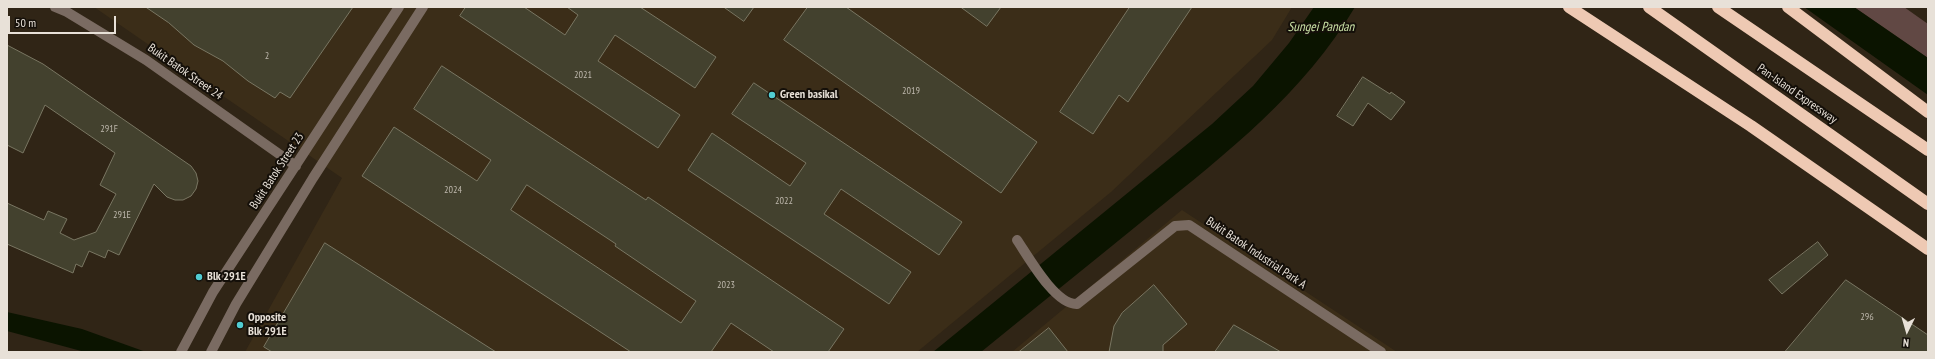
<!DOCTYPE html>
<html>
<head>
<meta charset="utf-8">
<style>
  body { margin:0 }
  #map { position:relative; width:1935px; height:359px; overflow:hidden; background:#302516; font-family:"PT Sans Narrow",sans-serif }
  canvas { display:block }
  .frame { position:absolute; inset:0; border:8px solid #e8e1d8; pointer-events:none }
  .north { position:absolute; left:1887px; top:311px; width:40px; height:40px; -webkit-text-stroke:3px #140f09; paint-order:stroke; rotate:185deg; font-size:11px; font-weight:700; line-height:16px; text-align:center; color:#e8e1d8 }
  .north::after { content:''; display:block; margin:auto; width:14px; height:18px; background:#e8e1d8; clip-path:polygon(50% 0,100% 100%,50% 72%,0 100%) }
  .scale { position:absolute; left:8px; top:16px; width:108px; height:18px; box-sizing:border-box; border:2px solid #e8e1d8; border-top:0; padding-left:5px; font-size:12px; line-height:14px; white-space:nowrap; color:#e8e1d8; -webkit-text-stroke:3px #140f09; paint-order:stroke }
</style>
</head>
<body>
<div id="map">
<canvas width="1935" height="359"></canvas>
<div class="frame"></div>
<div class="north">N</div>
<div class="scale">50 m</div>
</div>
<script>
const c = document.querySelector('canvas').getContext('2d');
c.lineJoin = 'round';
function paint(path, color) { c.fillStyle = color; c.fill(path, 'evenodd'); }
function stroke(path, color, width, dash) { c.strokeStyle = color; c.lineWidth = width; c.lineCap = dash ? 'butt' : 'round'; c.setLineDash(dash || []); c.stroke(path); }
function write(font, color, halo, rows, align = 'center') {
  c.font = font + ' "PT Sans Narrow",sans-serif'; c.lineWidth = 4; c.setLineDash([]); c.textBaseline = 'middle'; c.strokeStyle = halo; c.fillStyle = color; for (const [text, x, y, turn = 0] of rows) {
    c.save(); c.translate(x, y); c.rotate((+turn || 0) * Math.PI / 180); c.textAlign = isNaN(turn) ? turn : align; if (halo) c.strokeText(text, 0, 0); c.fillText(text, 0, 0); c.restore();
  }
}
const built = new Path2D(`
  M94 7H1292L1272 40 1111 192 917 352H245L342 178Z
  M1182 210 1397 352H1012Z`);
const green = new Path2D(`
  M1854 7H1904L1928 24V58Z`);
const water = new Path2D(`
  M1314 7H1355C1304 93 1227 153 1150 215 1094 261 1037 306 981 352H933L1212 124 1253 86 1289 43Z
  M1804 7H1854L1928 58V95Z
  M7 312 82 329 146 352H85L7 331Z`);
const building = new Path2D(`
  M146 7H353L290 98 280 92 275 98 248 81 223 61 194 45 169 23Z
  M466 7H524L565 35 578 15 567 7H640L716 57 695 88 615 35 598 61 680 115 658 148 460 16Z
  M724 7H754L744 21Z
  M808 7H846L1037 142 1001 193 784 40Z
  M961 7H1001L987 26Z
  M1130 7H1192L1128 102 1119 95 1093 134 1060 112Z
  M7 45 43 64 191 166 196 173 198 181 196 189 191 196 183 200H175L167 197 154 184 119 255 108 250 105 258 89 251 82 267 76 264 73 273 7 244V203L44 220 48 211 67 219 60 233 74 240 96 232 116 194 100 185 115 153 45 105 23 153 7 145Z
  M442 66 646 200 648 197 844 329 828 352H774L731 323 711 352H631L362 176 394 127 477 181 491 160 414 109ZM527 185 616 244 615 246 696 301 681 323 511 210Z
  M1363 77 1390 94 1391 92 1405 102 1391 120 1368 103 1353 126 1337 116Z
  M754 83 962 222 939 255 841 189 824 214 911 272 889 304 688 170 712 133 790 186 806 163 732 114Z
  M1818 242 1828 255 1782 294 1769 280Z
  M325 243 496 352H272L264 347Z
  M1846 280 1928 335V352H1785Z
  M1154 285 1187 324 1163 345V352H1109L1114 326 1122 313Z
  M1234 325 1281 352H1215Z
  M1049 328 1068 352H1019Z`);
const minor = new Path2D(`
  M55 7 67 12 146 60 296 166
  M1017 240C1028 256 1055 305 1077 304L1175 226 1189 225 1381 352
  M181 352 213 292 399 7
  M211 352 236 304 313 178 423 7`);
const highway = new Path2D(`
  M1569 7 1751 126 1928 249
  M1649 7 1928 204
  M1718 7 1928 150
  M1788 7 1928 112`);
const markers = [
  [772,95,4,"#51ccd2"],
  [199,277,4,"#51ccd2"],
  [240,325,4,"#51ccd2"]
];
const numberNames = [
  ["2",267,56],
  ["2021",583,75],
  ["2019",911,91],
  ["291F",109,129],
  ["2024",453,190],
  ["2022",784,201],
  ["291E",122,215],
  ["2023",726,285],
  ["296",1867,317]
];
const streetNames = [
  ["Bukit Batok Street 24",185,72,35],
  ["Pan-Island Expressway",1797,94,35],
  ["Bukit Batok Street 23",277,171,-57],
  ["Bukit Batok Industrial Park A",1256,253,34]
];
const poiNames = [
  ["Green basikal",780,95],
  ["Blk 291E",207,277],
  ["Opposite",248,318],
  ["Blk 291E",248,332]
];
const waterNames = [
  ["Sungei Pandan",1321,27]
];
paint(built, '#3b2d18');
paint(green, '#614844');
paint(water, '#0b1400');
paint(building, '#43412e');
stroke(building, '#797662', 1);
stroke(minor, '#7a6b62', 10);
stroke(highway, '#eec9b3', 12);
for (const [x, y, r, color] of markers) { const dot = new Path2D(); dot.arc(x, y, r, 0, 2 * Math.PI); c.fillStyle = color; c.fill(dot); stroke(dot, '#140f09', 1.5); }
write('10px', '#bfb9ae', null, numberNames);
write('12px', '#e8e1d8', '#140f09', streetNames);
write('bold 12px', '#e8e1d8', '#140f09', poiNames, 'left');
write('italic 13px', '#cae1a6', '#140f09', waterNames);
</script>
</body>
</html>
